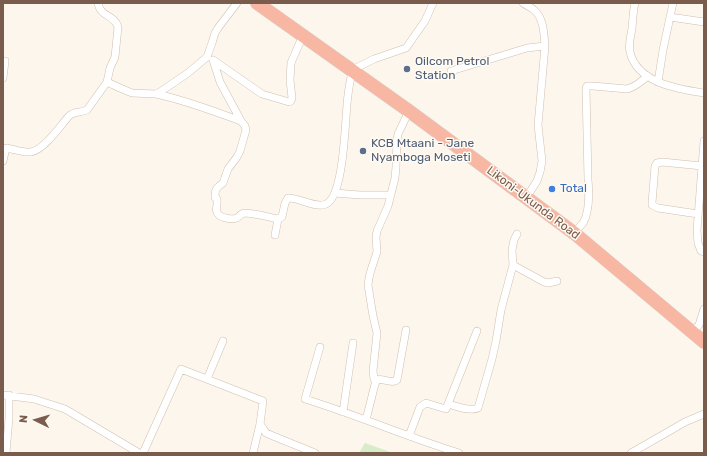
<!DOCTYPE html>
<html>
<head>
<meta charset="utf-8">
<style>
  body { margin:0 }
  #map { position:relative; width:707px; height:456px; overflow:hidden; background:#fdf6ec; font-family:Rubik,sans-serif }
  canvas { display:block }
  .frame { position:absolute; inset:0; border:4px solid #7a5c4d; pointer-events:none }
  .north { position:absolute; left:16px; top:400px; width:40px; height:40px; -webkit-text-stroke:3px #fffaf3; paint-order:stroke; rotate:275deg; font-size:11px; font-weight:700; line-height:16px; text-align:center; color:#7a5c4d }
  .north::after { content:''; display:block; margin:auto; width:14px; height:18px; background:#7a5c4d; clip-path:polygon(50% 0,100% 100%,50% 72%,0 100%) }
</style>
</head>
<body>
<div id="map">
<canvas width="707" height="456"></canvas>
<div class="frame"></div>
<div class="north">N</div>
</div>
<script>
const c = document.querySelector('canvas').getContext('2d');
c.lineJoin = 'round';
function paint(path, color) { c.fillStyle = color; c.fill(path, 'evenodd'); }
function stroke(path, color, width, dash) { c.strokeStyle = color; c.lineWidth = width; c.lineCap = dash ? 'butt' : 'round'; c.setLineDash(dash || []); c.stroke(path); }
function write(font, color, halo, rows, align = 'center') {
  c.font = font + ' Rubik,sans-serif'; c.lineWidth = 3; c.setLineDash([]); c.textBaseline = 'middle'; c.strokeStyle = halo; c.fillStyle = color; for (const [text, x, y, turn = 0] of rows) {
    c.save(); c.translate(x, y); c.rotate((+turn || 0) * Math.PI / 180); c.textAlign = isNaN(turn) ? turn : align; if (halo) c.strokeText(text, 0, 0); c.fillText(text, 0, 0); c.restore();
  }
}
const green = new Path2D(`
  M365 443 393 453H359Z`);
const street = new Path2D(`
  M98 3C100 17 115 15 118 27L115 57 110 68 107 82
  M523 3C527 6 531 7 534 10 544 18 544 35 545 46L538 125 542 161 540 172 537 181 526 198
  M635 3C633 11 633 19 632 28 631 36 628 44 630 52 637 83 678 89 704 93
  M670 17 704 22
  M213 60 220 82 241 121 245 126 246 130 240 151 237 157 228 169 223 183C219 186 215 188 215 195 215 201 216 195 217 200 218 206 214 211 219 215 222 218 232 220 237 218 240 216 240 214 244 213 255 213 267 217 278 219
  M213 60 262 94 289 102 291 101 292 98 290 80 291 63 303 35
  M451 71 527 48 545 46
  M3 78 5 61
  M658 82 663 50 673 3
  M156 94C185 100 213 111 241 121
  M704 141 697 230 698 243 701 251 704 252
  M3 161 6 148C14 149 23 153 31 152 44 150 60 126 69 116 74 111 81 113 87 110L107 82 120 88 132 93 156 94 160 92 188 73 207 57 212 43 215 33 218 28 237 3
  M335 193 360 195H391
  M698 214 658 208 652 205V203L655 166 657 163 662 162 702 166
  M574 233C577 230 580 226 583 223 590 212 589 191 588 179L586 88 587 86H593L627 89C636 87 640 82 648 76
  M275 235 278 219 282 217 285 203 288 198C298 197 316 209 326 204 345 196 345 114 348 95 349 86 351 78 352 70L374 59 406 48 425 21 433 3
  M513 265 544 282 549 283 557 281
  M692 332 699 325 704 309
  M320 347 305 399C357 415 407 437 459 453
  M207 379 223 341
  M376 382 374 379 373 371 377 333 373 316 368 285 369 278 371 270 377 252 376 237 377 231 388 206 395 178 396 167 397 140 398 134 409 111
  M3 395 34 399 65 409 139 453
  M448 404C456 406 471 412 478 408L492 359 496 341 501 310 513 265 512 250 514 240 517 234
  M343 412 353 343
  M366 420 375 384 377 380C382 378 389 383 395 381L397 380 406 330
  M260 424 266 433 273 436 315 453
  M409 436 420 407 426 403 446 409 477 331
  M6 453 9 418V395
  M143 453 181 369 263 401 260 424 253 453
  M631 453 666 433 685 422 704 414`);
const highway = new Path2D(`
  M257 3 409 111 574 233 704 342`);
const markers = [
  [407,69,4,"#5c6f8a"],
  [363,151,4,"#5c6f8a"],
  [552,189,4,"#3f7fe0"]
];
const serviceNames = [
  ["Oilcom Petrol",415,62],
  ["Station",415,76],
  ["KCB Mtaani - Jane",371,144],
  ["Nyamboga Moseti",371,158]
];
const shopNames = [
  ["Total",560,189]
];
const streetNames = [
  ["Likoni-Ukunda Road",533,203,37]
];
paint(green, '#d8ecc9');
stroke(street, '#d1beb0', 8);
stroke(highway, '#dad1cd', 14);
stroke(street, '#fff', 7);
stroke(highway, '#f7b7a3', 13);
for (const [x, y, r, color] of markers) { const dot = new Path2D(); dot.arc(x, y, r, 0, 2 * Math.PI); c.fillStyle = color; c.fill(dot); stroke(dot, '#fffaf3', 1.5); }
write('12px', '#4e5e75', '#fffaf3', serviceNames, 'left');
write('12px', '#366cbe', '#fffaf3', shopNames, 'left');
write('12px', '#7a5c4d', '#fffaf3', streetNames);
</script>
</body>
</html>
